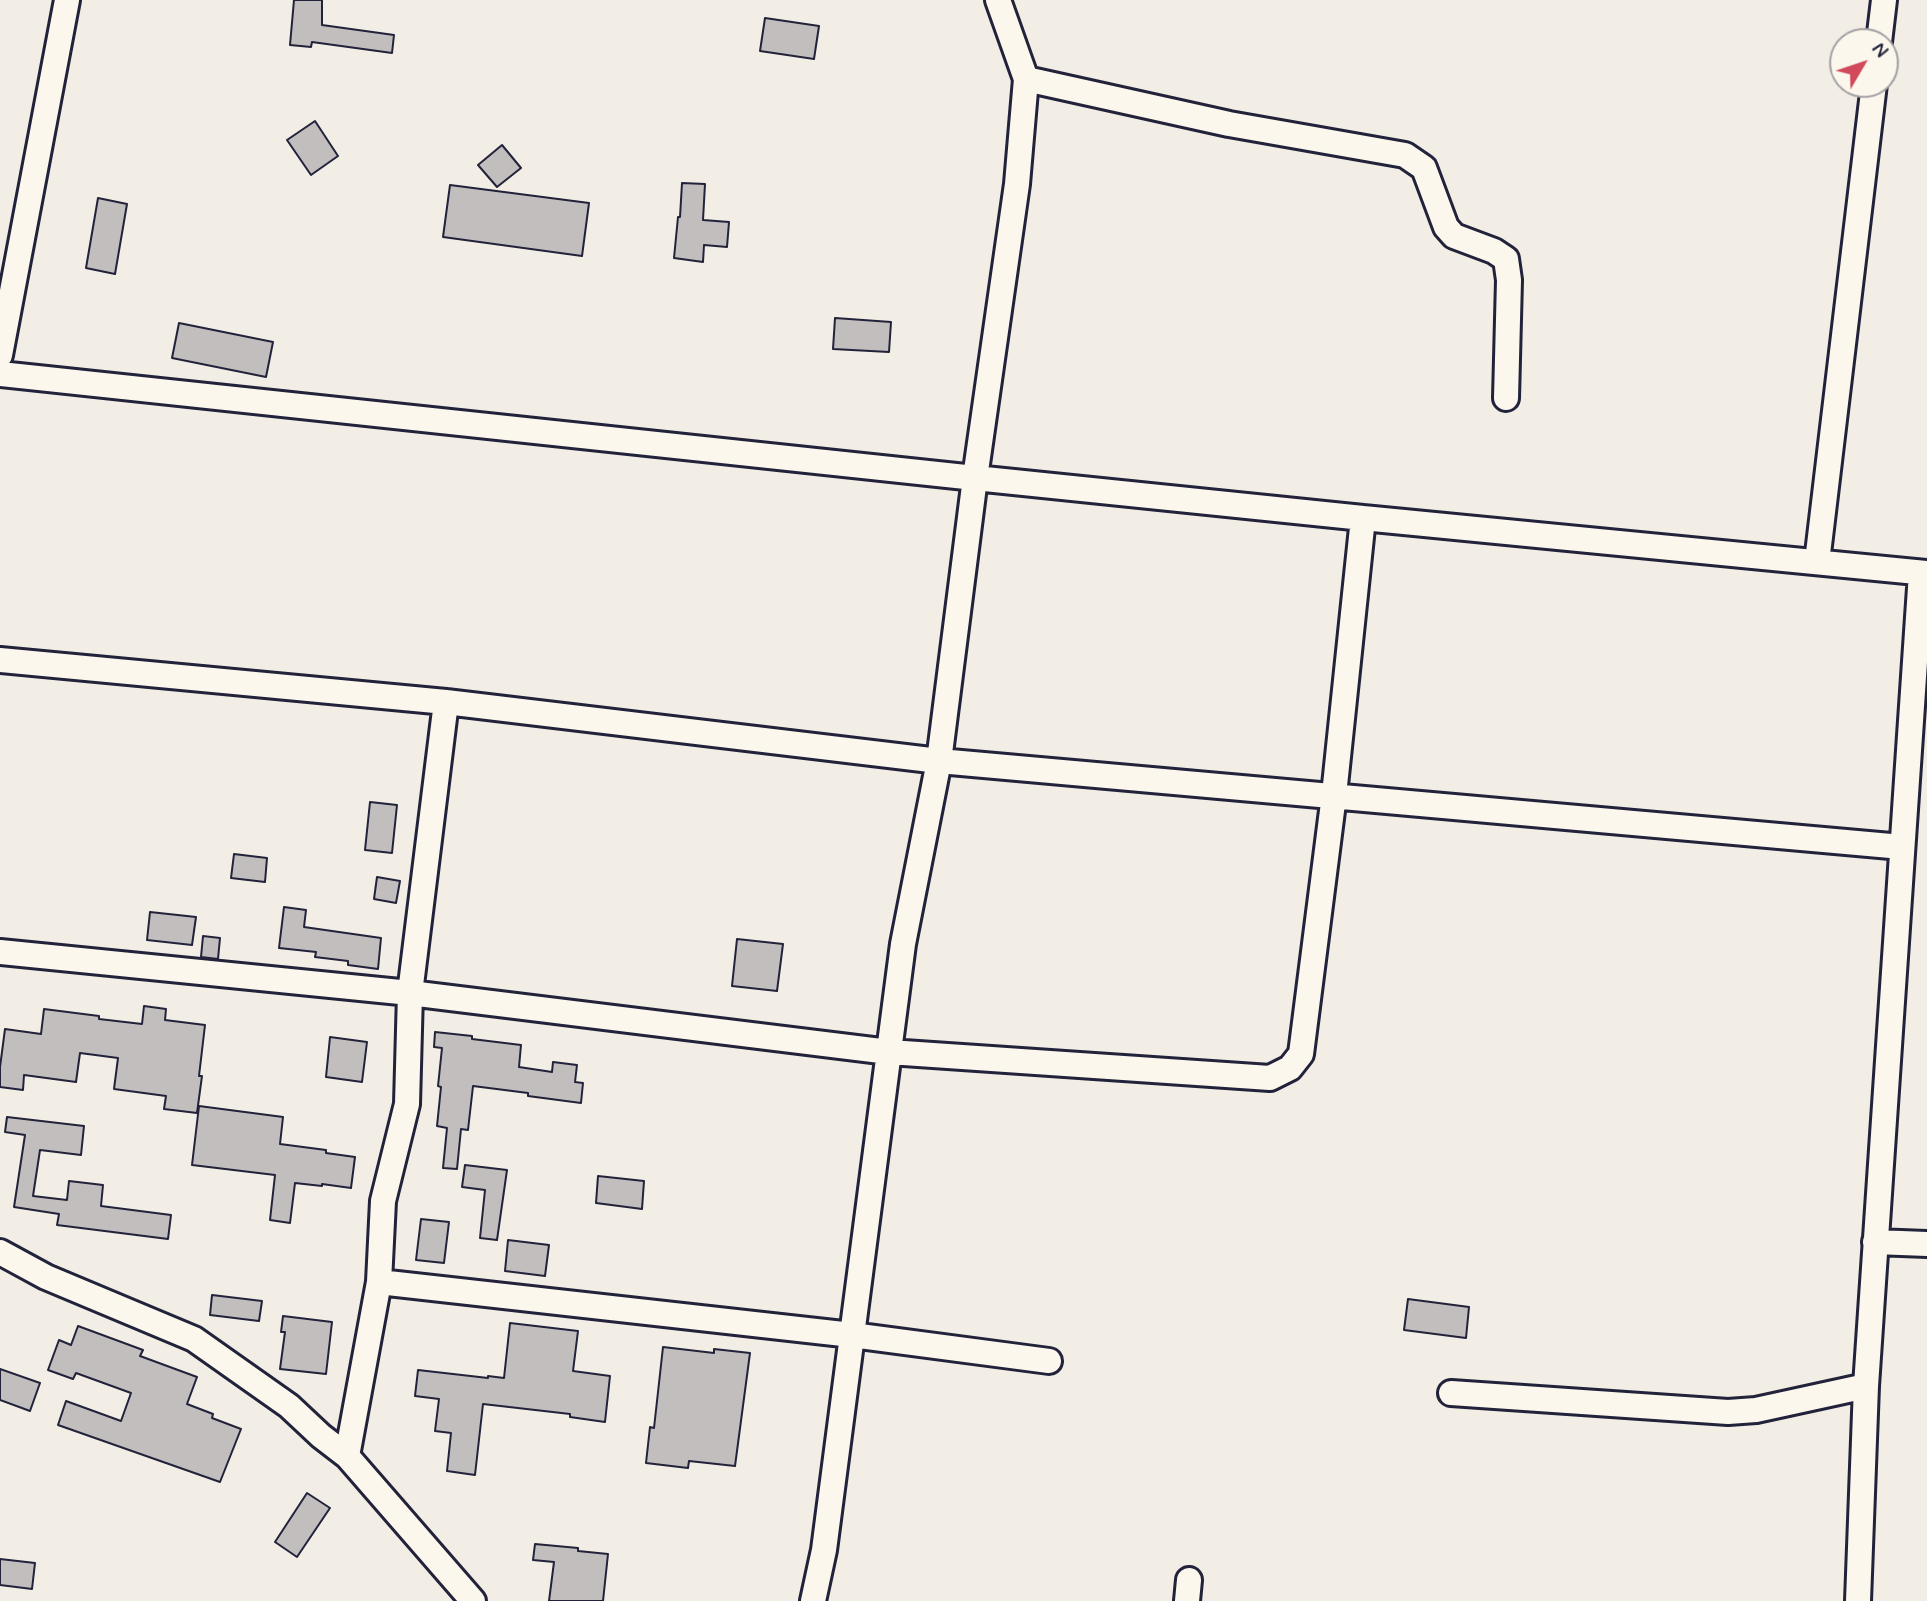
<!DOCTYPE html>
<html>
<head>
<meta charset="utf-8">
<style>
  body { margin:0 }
  #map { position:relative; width:1927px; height:1601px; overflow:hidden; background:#f2eee5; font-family:Mynerve,sans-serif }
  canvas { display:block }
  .north { position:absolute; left:1829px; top:28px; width:70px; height:70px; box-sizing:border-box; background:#fbf7ec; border:2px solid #a4a2a5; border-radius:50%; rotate:51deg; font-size:19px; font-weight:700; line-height:28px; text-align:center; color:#22223b }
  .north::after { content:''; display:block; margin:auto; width:24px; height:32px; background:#d1495b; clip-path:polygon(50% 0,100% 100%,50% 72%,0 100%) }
</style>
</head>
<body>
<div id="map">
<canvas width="1927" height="1601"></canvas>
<div class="north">N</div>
</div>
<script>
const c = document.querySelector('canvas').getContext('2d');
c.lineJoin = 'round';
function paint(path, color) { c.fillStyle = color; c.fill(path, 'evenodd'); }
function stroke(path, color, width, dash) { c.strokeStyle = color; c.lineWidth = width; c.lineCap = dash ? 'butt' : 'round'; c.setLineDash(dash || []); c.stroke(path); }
const building = new Path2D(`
  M294 0H322V25L394 35 392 53 312 42 311 47 290 45Z
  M765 18 819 26 814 59 760 51Z
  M315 121 338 156 311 175 287 140Z
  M502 145 521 168 497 187 478 165Z
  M682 183 705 184 703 220 729 222 727 247 704 245 703 262 674 258 678 217H680Z
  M450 185 589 203 582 256 443 237Z
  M98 198 127 204 115 274 86 268Z
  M835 318 891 322 889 352 833 349Z
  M179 323 273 342 266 377 172 358Z
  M370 802 397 805 392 853 365 850Z
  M234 854 267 858 265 882 231 878Z
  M377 877 400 881 396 903 374 899Z
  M284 907 306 910 304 927 381 938 378 969 348 965V961L315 957 316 952 279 948Z
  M150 912 196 917 192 945 147 940Z
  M203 936 220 938 218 959 201 957Z
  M737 939 783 944 777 991 732 986Z
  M144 1006 166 1009 165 1020 205 1025 199 1076H202L197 1113 164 1109 166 1096 114 1089 118 1058 80 1053 76 1082 24 1075 23 1090 0 1087V1067L5 1029 41 1034 44 1009 99 1016V1019L142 1024Z
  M435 1032 472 1036V1039L521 1045 519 1067 552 1072 553 1062 577 1065 575 1082 583 1083 581 1103 528 1096V1093L473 1086 468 1130 461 1129 457 1169 443 1168 447 1128 437 1126 441 1087 438 1086 442 1048 434 1047Z
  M330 1037 367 1042 362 1082 326 1077Z
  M199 1106 283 1117 280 1144 326 1150V1153L355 1157 351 1188 322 1184V1186L295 1183 290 1223 270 1220 275 1175 192 1165Z
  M7 1117 84 1126 81 1155 40 1150 33 1196 67 1200 69 1181 103 1185 101 1206 171 1215 168 1239 57 1225 59 1214 14 1207 25 1135 5 1132Z
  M465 1165 507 1170 497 1240 480 1238 485 1190 462 1187Z
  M598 1176 644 1181 642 1209 596 1203Z
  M421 1219 449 1222 444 1263 416 1260Z
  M508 1240 549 1245 545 1276 505 1271Z
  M212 1295 262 1301 259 1321 210 1315Z
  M1408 1299 1469 1307 1466 1338 1404 1330Z
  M283 1316 332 1322 326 1374 280 1369 285 1332H281Z
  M510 1323 578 1331 573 1371 610 1376 605 1422 570 1417V1414L483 1404 475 1475 447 1471 451 1433 435 1431 439 1399 415 1396 418 1370 488 1378V1376L504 1378Z
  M78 1326 143 1350 140 1356 197 1377 187 1404 213 1414 212 1418 241 1429 220 1482 58 1425 66 1401 121 1421 131 1393 76 1373 73 1379 48 1370 59 1340 71 1345Z
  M663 1347 714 1353V1349L750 1353 735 1466 689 1461 688 1468 646 1463 650 1427 654 1428Z
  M0 1369 40 1383 30 1411 0 1400Z
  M307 1493 330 1508 297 1557 275 1542Z
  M535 1544 578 1548V1551L608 1554 603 1601H549L554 1562 533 1560Z
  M0 1559 35 1563 32 1589 0 1585Z`);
const minor = new Path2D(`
  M1879 42 1884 0
  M1026 79 1229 124 1405 155 1424 168 1446 227 1454 236 1494 251 1506 259 1509 280 1506 398
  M0 355 67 0
  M0 374 975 478 1363 518 1927 573
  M1817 562 1874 84
  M0 660 446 702 939 761 1902 847
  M0 952 410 993 889 1052 1270 1078 1290 1068 1301 1054 1334 795 1363 518
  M1875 1242 1927 1244
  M0 1252 46 1277 194 1339 289 1406 321 1436 347 1456 473 1601
  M379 1282 852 1335 1049 1361
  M1451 1393 1728 1412 1756 1410 1866 1386
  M347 1456 379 1282 383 1201 407 1104 410 993 446 702
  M813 1601 824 1550 903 944 939 761 975 478 1017 184 1026 79 998 0
  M1187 1601 1189 1580
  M1858 1601 1866 1386 1921 573`);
paint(building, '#c2bebe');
stroke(building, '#22223b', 2);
stroke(minor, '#22223b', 30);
stroke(minor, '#fbf7ec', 24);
</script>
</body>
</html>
